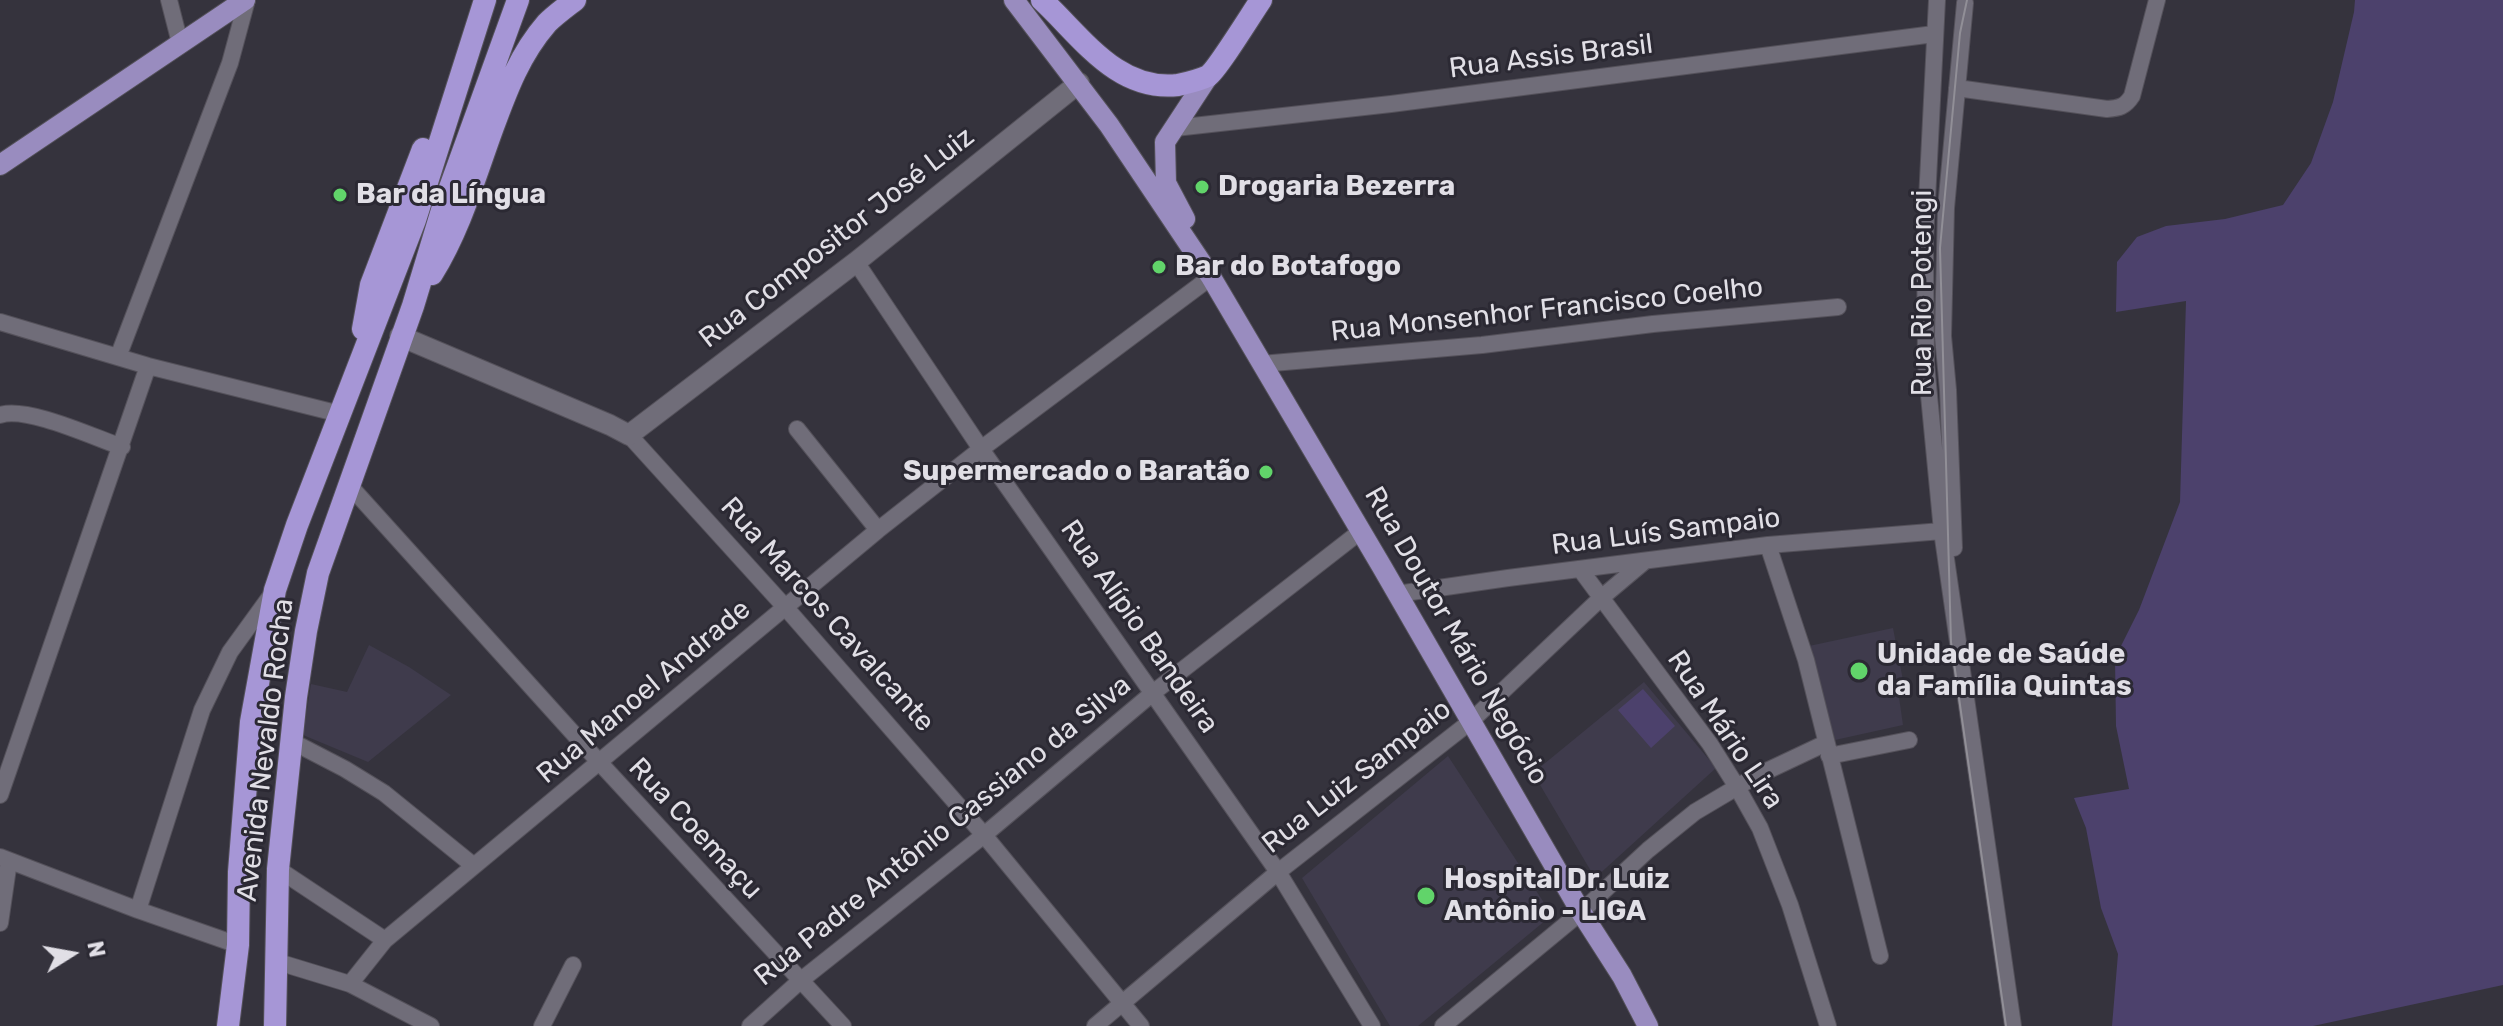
<!DOCTYPE html>
<html>
<head>
<meta charset="utf-8">
<style>
  body { margin:0 }
  #map { position:relative; width:2503px; height:1026px; overflow:hidden; background:#35333d; font-family:Rubik,sans-serif }
  canvas { display:block }
  .north { position:absolute; left:32px; top:914px; width:80px; height:80px; -webkit-text-stroke:6px #2b2933; paint-order:stroke; rotate:79deg; font-size:22px; font-weight:700; line-height:32px; text-align:center; color:#e1dfe6 }
  .north::after { content:''; display:block; margin:auto; width:28px; height:36px; background:#e1dfe6; clip-path:polygon(50% 0,100% 100%,50% 72%,0 100%) }
</style>
</head>
<body>
<div id="map">
<canvas width="2503" height="1026"></canvas>
<div class="north">N</div>
</div>
<script>
const c = document.querySelector('canvas').getContext('2d');
c.lineJoin = 'round';
function paint(path, color) { c.fillStyle = color; c.fill(path, 'evenodd'); }
function stroke(path, color, width, dash) { c.strokeStyle = color; c.lineWidth = width; c.lineCap = dash ? 'butt' : 'round'; c.setLineDash(dash || []); c.stroke(path); }
function write(font, color, halo, rows, align = 'center') {
  c.font = font + ' Rubik,sans-serif'; c.lineWidth = 6; c.setLineDash([]); c.textBaseline = 'middle'; c.strokeStyle = halo; c.fillStyle = color; for (const [text, x, y, turn = 0] of rows) {
    c.save(); c.translate(x, y); c.rotate((+turn || 0) * Math.PI / 180); c.textAlign = isNaN(turn) ? turn : align; if (halo) c.strokeText(text, 0, 0); c.fillText(text, 0, 0); c.restore();
  }
}
const built = new Path2D(`
  M1893 628 1906 696 1899 697 1903 725 1835 740 1809 646Z
  M369 645 409 667 451 695 368 762 303 735 311 684 347 692Z
  M1644 682 1716 768 1595 878 1533 773Z
  M1448 756 1552 915 1418 1026H1390L1302 878Z`);
const green = new Path2D(`
  M2355 0H2503V985L2313 1026H2112L2118 954 2101 908 2086 828 2074 798 2129 789 2116 726 2115 658 2139 610 2180 502 2186 301 2116 312 2117 262 2137 237 2166 226 2225 219 2283 205 2311 163 2333 102 2354 12Z
  M1643 689 1675 726 1651 748 1618 710Z`);
const minor = new Path2D(`
  M169 0 180 43
  M1937 0 1925 240 1926 364 1942 531 2013 1026
  M1957 88 2107 109C2119 108 2125 107 2132 96L2157 0
  M1175 128 1391 104 1934 34
  M856 262 981 449 1278 872 1372 1026
  M0 322 148 366 340 414
  M118 357 230 63 247 0
  M1261 364 1482 345 1653 324 1838 307
  M0 415C27 406 93 437 122 447
  M797 429 878 530
  M629 435 786 608 984 835 1141 1026
  M350 486 600 763 843 1026
  M1768 545 1806 660 1880 956
  M1954 548 1948 390 1943 336 1946 208 1965 3
  M1580 569 1710 744 1737 787 1760 828 1790 905 1828 1026
  M1397 594 1508 578 1768 545 1942 531
  M291 741 345 769 384 793 474 866
  M1829 756 1909 740
  M0 795 148 366
  M0 857 138 910 238 945
  M278 869 385 940
  M138 910 202 710 230 652 272 594
  M0 923 9 861
  M278 962 350 984 431 1026
  M350 984 385 940 878 530 981 449 1211 277
  M542 1026 573 965
  M750 1026 800 981 984 835 1154 692 1361 531
  M1095 1026 1278 872 1470 722 1601 598 1645 561
  M1443 1026 1581 912 1648 850 1695 812 1754 777 1826 743`);
const tertiary = new Path2D(`
  M400 336 610 425 629 435 856 262 1079 83`);
const primary = new Path2D(`
  M1014 0 1109 125 1211 277 1382 567 1581 912 1622 976 1648 1026
  M0 165 245 0
  M1185 219 1166 183 1165 142 1209 75`);
const trunk = new Path2D(`
  M1042 0C1082 37 1117 92 1178 85 1187 83 1200 80 1208 76 1217 70 1252 13 1261 0
  M432 274C460 229 475 176 493 127 507 89 520 54 547 23 555 15 566 7 575 0
  M363 329 371 285 423 149
  M228 1026 238 945 239 872 251 722 275 590 297 525 415 220 485 0
  M275 1026 278 869 296 697 306 631 318 573 413 306 443 207 518 0`);
const tram = new Path2D(`
  M1967 0 1960 33 1940 248 1951 642 2006 1026`);
const markers = [
  [1202,187,8,"#61d46a"],
  [340,195,8,"#61d46a"],
  [1159,267,8,"#61d46a"],
  [1266,472,8,"#61d46a"],
  [1859,671,10,"#61d46a"],
  [1426,896,10,"#61d46a"]
];
const streetNames = [
  ["Rua Assis Brasil",1551,57,-7],
  ["Rua Compositor José Luiz",837,238,-38],
  ["Rua Rio Potengi",1923,293,-90],
  ["Rua Monsenhor Francisco Coelho",1547,310,-6],
  ["Rua Luís Sampaio",1666,532,-7],
  ["Rua Marcos Cavalcante",827,615,48],
  ["Rua Alípio Bandeira",1139,627,55],
  ["Rua Doutor Mário Negócio",1456,636,60],
  ["Rua Manoel Andrade",644,692,-40],
  ["Rua Mário Lira",1725,730,56],
  ["Avenida Nevaldo Rocha",266,750,-83],
  ["Rua Luiz Sampaio",1357,777,-38],
  ["Rua Coemaçu",695,829,47],
  ["Rua Padre Antônio Cassiano da Silva",943,831,-39]
];
const poiNames = [
  ["Drogaria Bezerra",1218,187],
  ["Bar da Língua",356,195],
  ["Bar do Botafogo",1175,267],
  ["Supermercado o Baratão",1250,472,"right"],
  ["Unidade de Saúde",1877,655],
  ["da Família Quintas",1877,687],
  ["Hospital Dr. Luiz",1444,880],
  ["Antônio - LIGA",1444,912]
];
paint(built, '#3f3b4c');
paint(green, '#4c416c');
stroke(minor, '#54515a', 18);
stroke(tertiary, '#54515a', 22);
stroke(primary, '#54515a', 22);
stroke(trunk, '#54515a', 24);
stroke(minor, '#706d79', 16);
stroke(tertiary, '#706d79', 20);
stroke(primary, '#998cbf', 20);
stroke(trunk, '#a696d6', 22);
stroke(tram, '#918f97', 2);
for (const [x, y, r, color] of markers) { const dot = new Path2D(); dot.arc(x, y, r, 0, 2 * Math.PI); c.fillStyle = color; c.fill(dot); stroke(dot, '#2b2933', 3); }
write('28px', '#e1dfe6', '#2b2933', streetNames);
write('bold 28px', '#e1dfe6', '#2b2933', poiNames, 'left');
</script>
</body>
</html>
